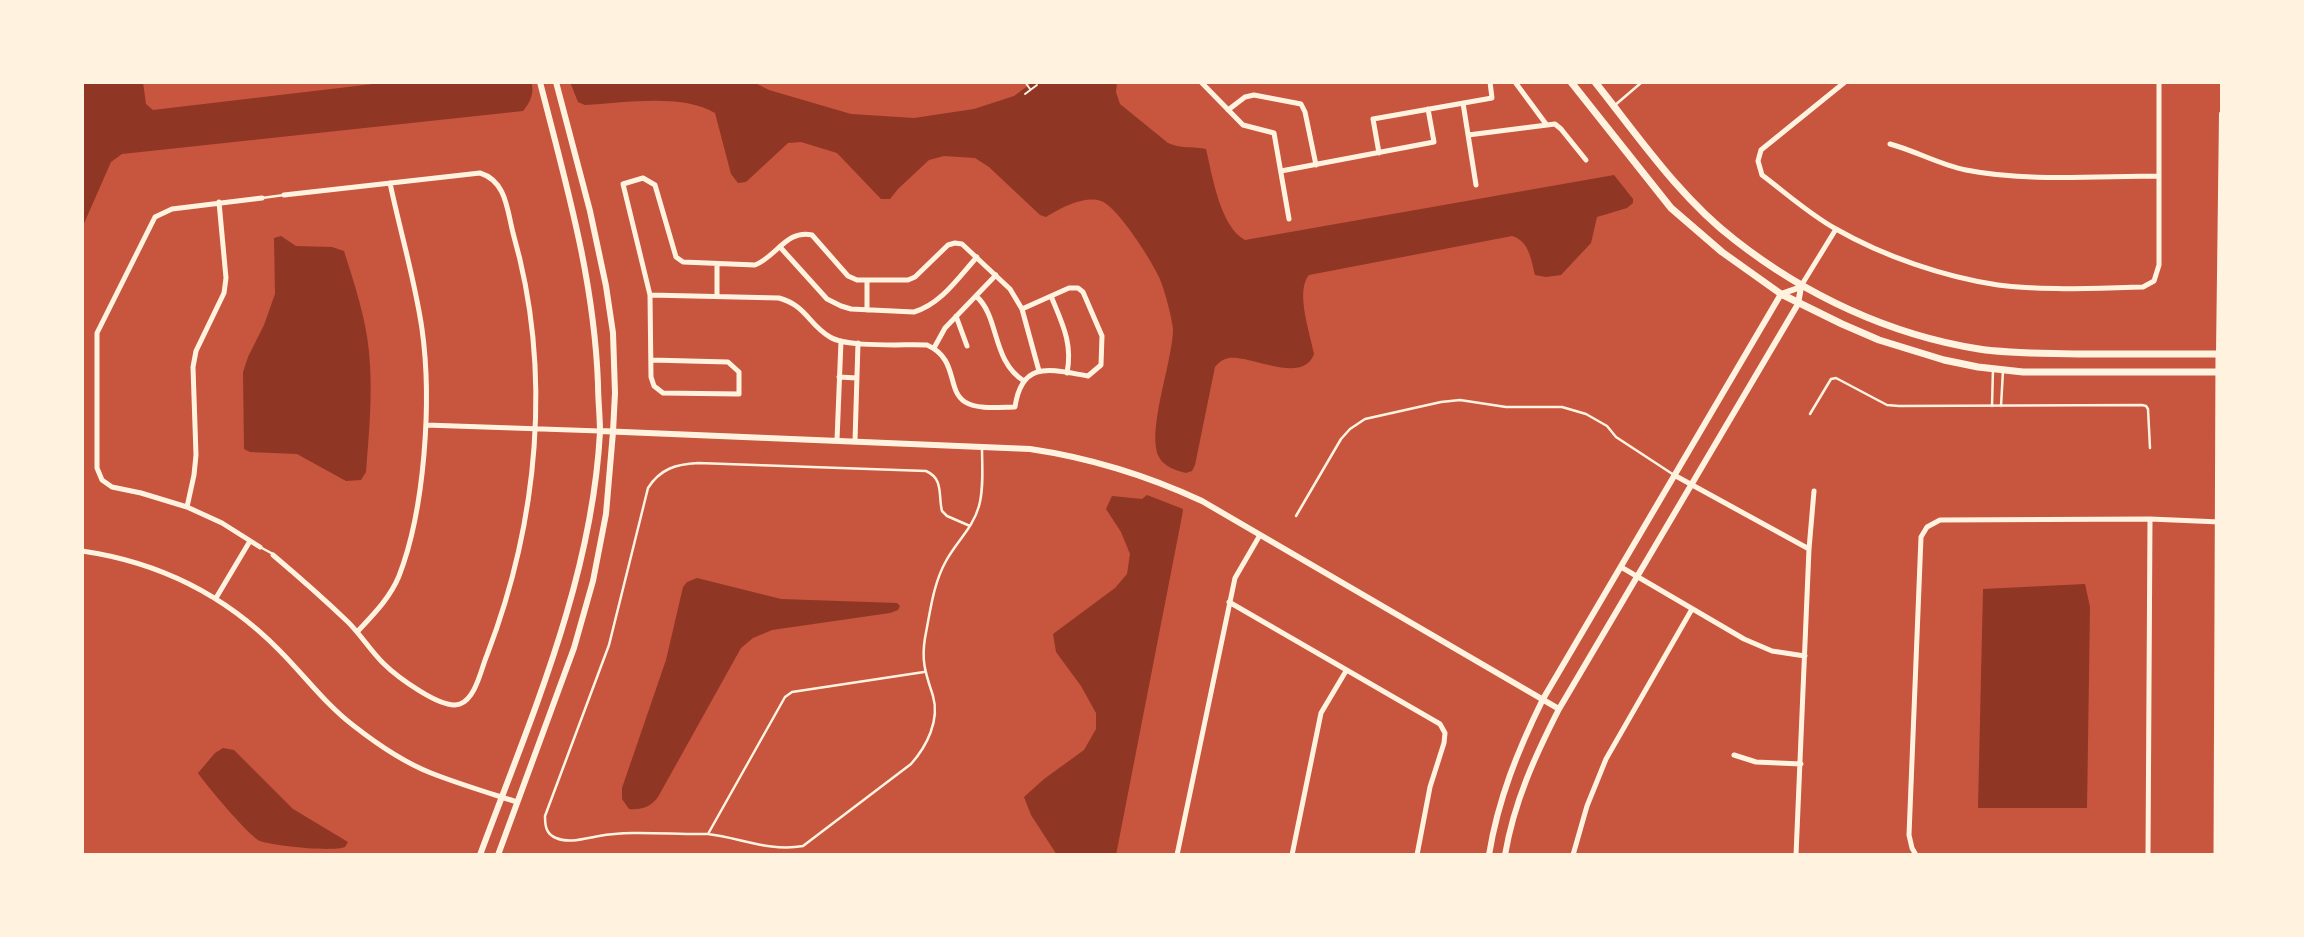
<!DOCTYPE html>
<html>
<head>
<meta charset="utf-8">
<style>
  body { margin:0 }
  #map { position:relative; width:2304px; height:937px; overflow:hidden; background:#c8553d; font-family:Cabin,sans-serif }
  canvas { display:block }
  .frame { position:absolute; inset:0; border:84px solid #fff3e0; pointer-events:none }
</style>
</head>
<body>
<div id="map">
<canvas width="2304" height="937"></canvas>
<div class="frame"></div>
</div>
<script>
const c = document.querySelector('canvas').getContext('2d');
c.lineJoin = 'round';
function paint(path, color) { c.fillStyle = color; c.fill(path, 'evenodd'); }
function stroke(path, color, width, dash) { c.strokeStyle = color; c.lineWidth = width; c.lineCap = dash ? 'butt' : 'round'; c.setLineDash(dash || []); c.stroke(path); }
const water = new Path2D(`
  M82 82H143L146 104 153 110 390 82H531C535 92 530 103 523 111L122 154 111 162 82 228Z
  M570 82H753L769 90 851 114 914 118 974 109 1014 96 1033 82H1117L1116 92 1120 104 1168 143C1180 149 1193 146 1206 149 1212 174 1220 227 1245 240L1614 175 1633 199V203L1627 208 1597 217 1591 243 1561 275 1546 277 1535 275C1531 259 1529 241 1512 236L1309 275C1295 291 1310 333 1314 354 1303 385 1251 355 1229 358 1223 359 1219 362 1215 367L1195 465 1192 471 1186 473C1177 471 1163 466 1159 457 1146 431 1173 361 1173 329 1172 317 1164 288 1159 277 1152 261 1117 206 1101 201 1085 195 1060 208 1046 217L1040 215 989 167 975 158 944 156 929 160 898 189 890 199H881L837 153 801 142 788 143 746 182 738 183 731 174 715 113C682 93 622 103 585 105L578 102Z
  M281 236 296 246 332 247 344 251C354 283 366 318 369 352 373 392 369 433 366 472L361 480 346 481 297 454 250 452 244 449 243 372 248 357 264 325 275 294 274 238Z
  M1147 495 1183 509 1182 516 1116 855H1057L1031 815 1024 797 1044 779 1084 750 1096 729V713L1081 686 1056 652 1053 634 1115 588 1127 574 1130 554 1121 532 1106 509 1112 496 1142 499Z
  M697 578 781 599 897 603 900 606 898 610 890 613 772 630 753 638 741 648 658 797C651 807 641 810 629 809L622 799V788L666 660 683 587 687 582Z
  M2085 584 2090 607 2087 808H1978L1983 589Z
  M223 748 234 750 293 809 348 842 345 847C332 852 274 846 260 841 249 836 206 785 198 773L215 753Z`);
const path = new Path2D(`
  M1025 82 1030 89
  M1025 94 1037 85`);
const service = new Path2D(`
  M1614 106 1642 82
  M262 198 284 195
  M1992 406 1993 369
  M2001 406 2003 371
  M1810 414 1831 379 1836 378 1887 405 1899 406 2142 405 2146 406 2148 409 2150 448
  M1296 516 1341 439 1350 429 1365 419 1441 402 1460 400 1506 407H1562L1586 414 1607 426 1616 437 1674 475
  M260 547 273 554
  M924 672 792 692 785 697 708 834C675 835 631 830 599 836 586 838 569 844 556 838 546 834 545 826 545 816L609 645 648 488C660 469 676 464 698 463L926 471C944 479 938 495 942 511L947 516 970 526
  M708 834C741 838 770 852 803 846L911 764C927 746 940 720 933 696 926 674 921 662 925 638 930 613 933 584 946 561 956 542 973 528 979 506 984 488 982 466 982 447`);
const minor = new Path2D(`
  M1201 82 1243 125 1274 133 1289 219
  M1515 82 1546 124
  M1845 82 1761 150 1758 161 1762 175C1786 193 1809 214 1836 229 1883 256 1944 277 1998 285 2045 291 2095 288 2143 287L2154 281 2159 265V82
  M1463 103 1476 185
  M1228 110 1245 97 1254 95 1301 104 1305 112 1316 165
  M1468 135 1555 124 1561 129 1586 160
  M1890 144C1916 151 1940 165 1966 170 2025 182 2098 176 2159 176
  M1379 153 1373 119 1492 98 1490 82
  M1281 171 1434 142 1428 109
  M780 247 827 299 841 306 851 309 914 312C941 304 958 278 977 257
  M1801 286 1836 229
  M650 295 779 298C807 306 808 324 830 337 848 348 903 344 927 345 959 359 946 390 965 402 978 410 1001 407 1015 407 1022 359 1052 370 1088 376L1101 365 1102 336 1083 292 1078 288H1069L1022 309
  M717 296V264
  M976 296C1000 317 991 360 1024 381
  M1051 296C1062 323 1073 343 1067 373
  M867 310V280
  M956 316 967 346
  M934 348 945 328 996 275
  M651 360 728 362 739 372V394L663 393 654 386 651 377 650 295 623 184 643 178 655 185 676 257 683 262 755 265C776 257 787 229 812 235L848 276 857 280H908L915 277 948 245 955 243 962 244 1010 289 1022 309 1039 371
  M839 377 857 378
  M426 425 600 431
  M837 440 841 341
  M855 441 858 343
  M1674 475 1809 549
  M187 507 194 475 196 455 193 367 196 351 224 293 226 278 219 202
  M260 547 222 523 187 507 141 493 112 487 102 480 97 468V333L155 217 172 209 262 198
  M82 551C158 562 225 595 279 650 304 675 326 705 354 726 377 744 403 762 431 773 459 784 489 793 517 802
  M273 555C299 577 324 599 348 622 361 635 370 650 383 663 395 675 442 711 460 704 476 698 481 669 487 655 538 522 553 372 513 233 507 209 506 181 480 173L284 195
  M1621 567 1744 639 1772 651 1805 656
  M216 598 250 541
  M1229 602 1440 724 1445 733 1444 743 1430 787 1417 855
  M358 631C373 615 390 598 399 576 425 509 432 400 422 329 415 280 400 231 390 183
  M1734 755 1756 762 1801 764
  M1177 855 1235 578 1260 535
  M1292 855 1321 713 1346 671
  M1573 855 1587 806 1606 759 1692 609
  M1796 855 1809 549 1814 491
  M1916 855 1912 848 1909 835 1921 537 1927 527 1940 520 2150 519 2220 522
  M2148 855 2150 519`);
const tertiary = new Path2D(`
  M2219 354 2222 114
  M600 431 1030 449C1091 458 1146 475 1202 501L1559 709
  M480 855C531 717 592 580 600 432 600 416 598 400 598 384 594 278 566 184 540 82
  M498 855 574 648 593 581 606 514 613 432 615 393 613 333 606 286 590 211 556 82
  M1489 855C1498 799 1518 750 1543 699L1781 294 1801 287
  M1505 855C1514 802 1535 756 1559 709L1798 304 1801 287`);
const secondary = new Path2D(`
  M1571 82 1671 208 1722 252 1781 294 1842 324 1879 340 1944 360 1978 367 2023 372H2222
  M1595 82C1638 136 1680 198 1735 240 1805 295 1890 335 1979 349 2012 354 2045 353 2079 354 2127 354 2174 354 2222 354
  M2217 855 2219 354`);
paint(water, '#8f3625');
stroke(path, '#fff3e0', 2);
stroke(service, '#fff3e0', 2.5);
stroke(minor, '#fff3e0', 5);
stroke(tertiary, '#fff3e0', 6);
stroke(secondary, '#fff3e0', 7);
</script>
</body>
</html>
